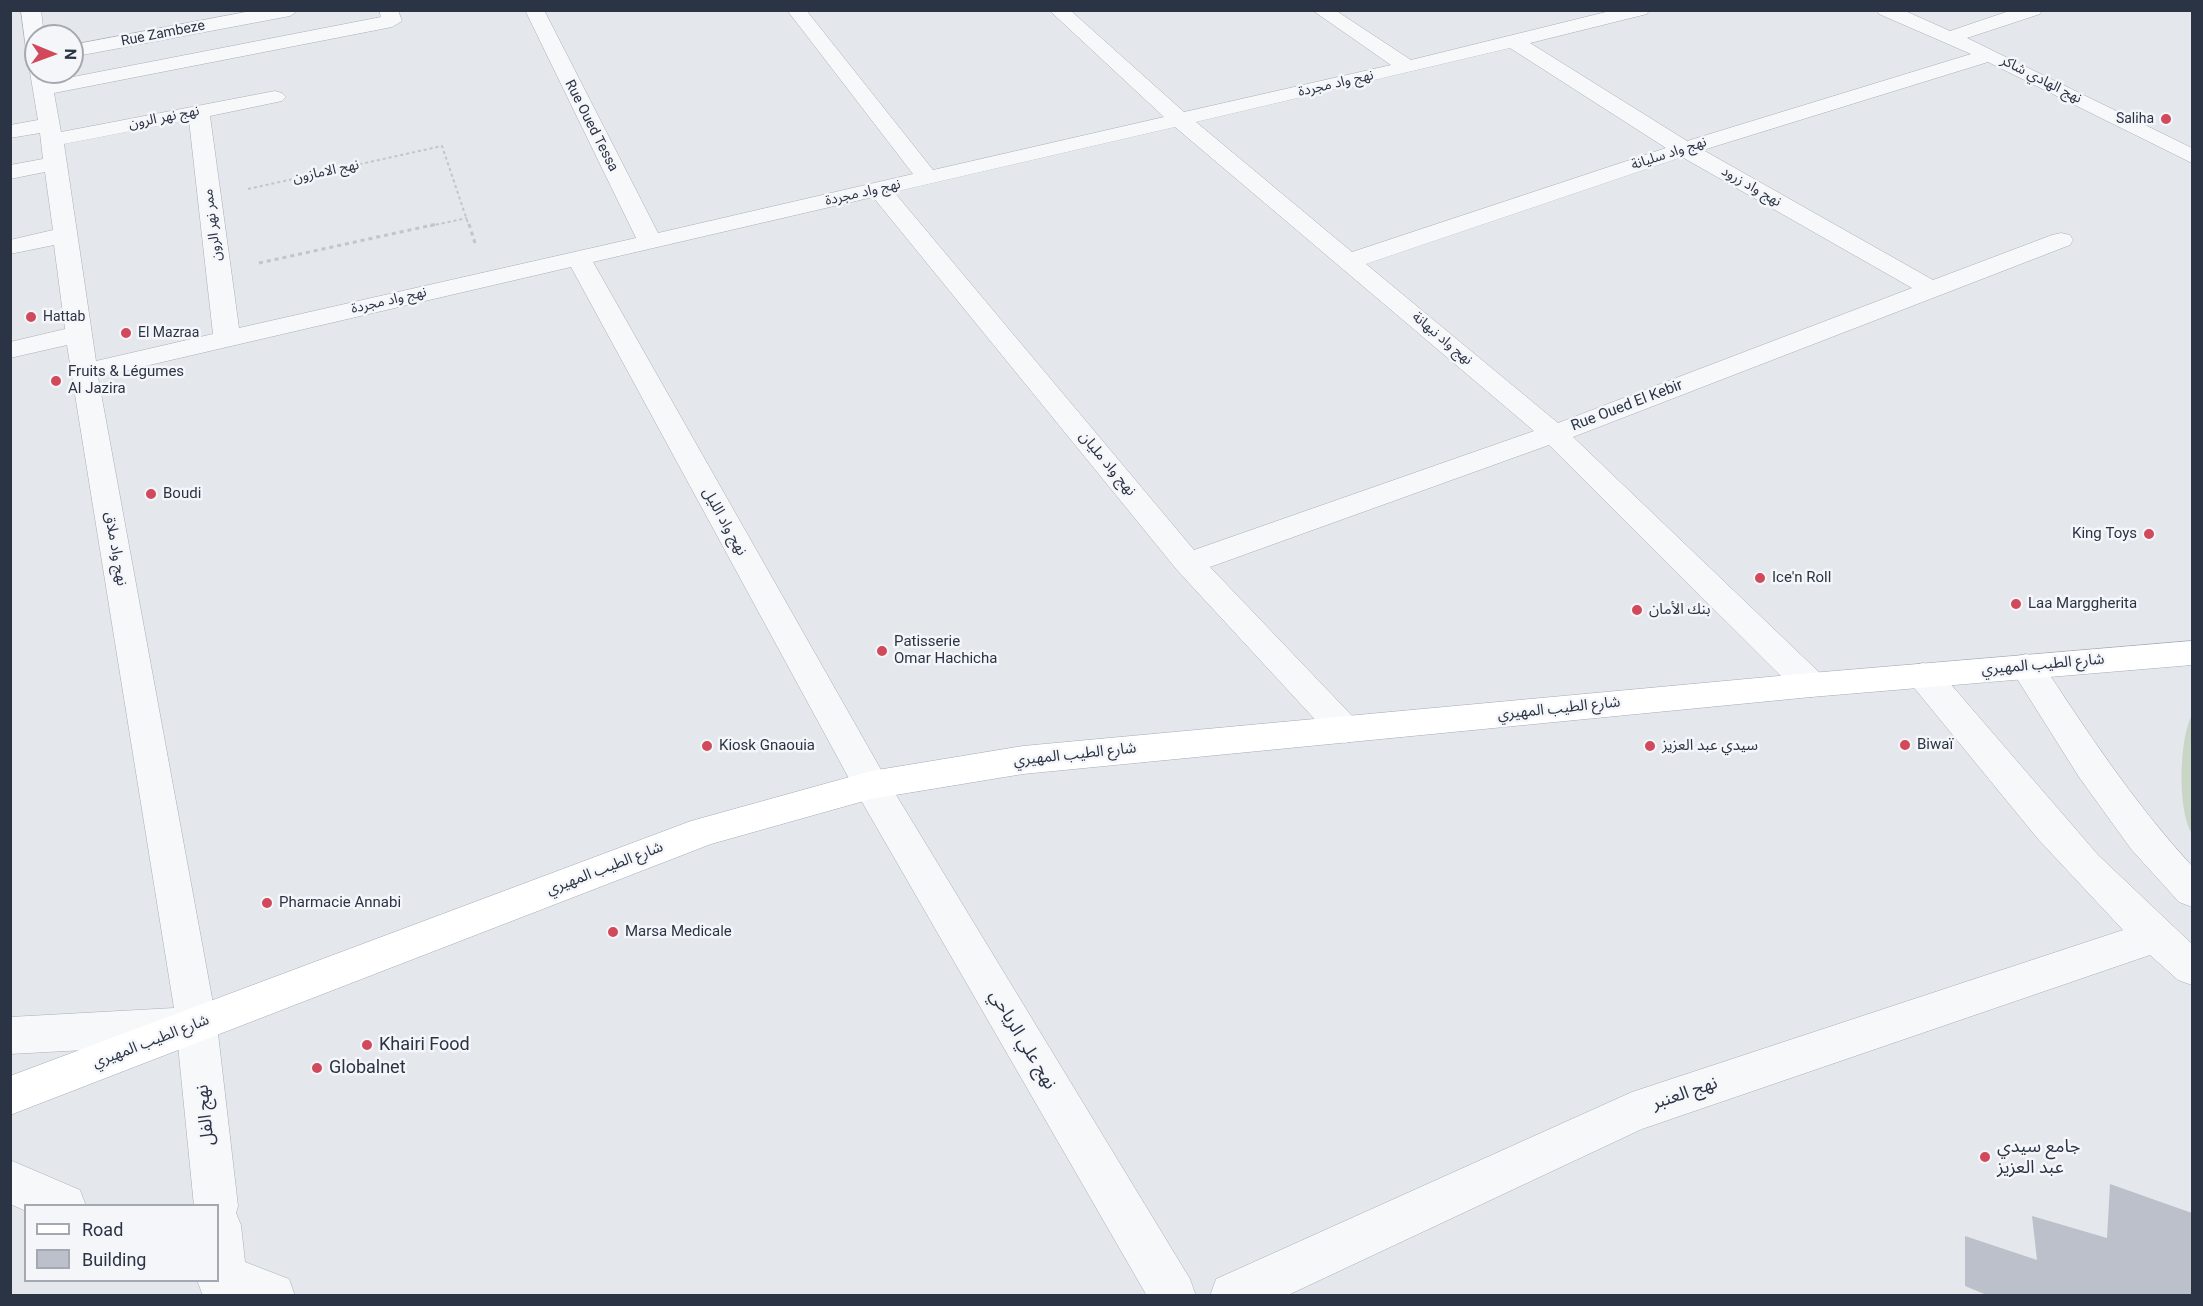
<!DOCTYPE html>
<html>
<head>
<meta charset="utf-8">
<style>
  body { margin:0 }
  #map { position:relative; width:2203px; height:1306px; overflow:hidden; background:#e4e7ec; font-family:Roboto,sans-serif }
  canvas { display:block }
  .frame { position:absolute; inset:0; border:12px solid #2b3445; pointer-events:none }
  .legend { position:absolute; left:24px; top:1204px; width:195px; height:78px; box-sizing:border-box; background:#f4f6f9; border:2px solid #a4a8b1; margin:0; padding:8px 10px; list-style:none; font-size:18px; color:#2b3445 }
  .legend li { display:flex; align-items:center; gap:12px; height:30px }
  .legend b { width:30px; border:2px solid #a4a8b1 }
  .north { position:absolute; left:24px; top:24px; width:60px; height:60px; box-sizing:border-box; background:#f4f6f9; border:2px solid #a4a8b1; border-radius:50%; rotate:91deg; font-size:16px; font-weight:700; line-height:24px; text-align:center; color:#2b3445 }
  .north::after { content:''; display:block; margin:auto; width:21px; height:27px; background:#d1495b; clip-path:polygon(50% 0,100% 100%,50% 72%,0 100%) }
</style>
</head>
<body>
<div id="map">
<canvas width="2203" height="1306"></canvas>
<div class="frame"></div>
<ul class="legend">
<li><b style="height:8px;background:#fff"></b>Road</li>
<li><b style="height:16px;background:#bbc0ca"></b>Building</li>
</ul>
<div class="north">N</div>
</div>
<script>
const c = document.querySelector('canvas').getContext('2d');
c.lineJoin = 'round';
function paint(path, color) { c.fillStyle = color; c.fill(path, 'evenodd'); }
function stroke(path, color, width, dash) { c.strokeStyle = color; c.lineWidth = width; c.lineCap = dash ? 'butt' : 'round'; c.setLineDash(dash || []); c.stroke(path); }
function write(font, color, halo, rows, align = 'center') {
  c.font = font + ' Roboto,"Noto Sans Arabic",sans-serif'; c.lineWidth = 5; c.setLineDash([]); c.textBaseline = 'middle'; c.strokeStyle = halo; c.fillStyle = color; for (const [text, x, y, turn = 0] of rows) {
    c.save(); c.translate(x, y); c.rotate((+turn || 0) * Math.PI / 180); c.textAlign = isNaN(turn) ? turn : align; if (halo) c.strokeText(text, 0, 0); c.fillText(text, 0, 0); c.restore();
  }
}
const green = new Path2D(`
  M2192 715V834C2177 811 2179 738 2192 715Z`);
const building = new Path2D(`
  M2110 1184 2192 1213V1296H1989L1965 1286V1236L2037 1260 2032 1216 2107 1238Z`);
const pathFar1 = new Path2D(`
  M248 189 442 146 469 226
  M430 226 467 218`);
const path = new Path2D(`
  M469 224 475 243
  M259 263 437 224`);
const minor = new Path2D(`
  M21 10H41L44 36H36V55L29 53 26 49Z
  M256 10H299L290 16 72 57V45Z
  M379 10H398L402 21 392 27 54 93 61 132 275 91 282 93 286 97 282 101 210 116 239 328 636 238 525 10H544L658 233 913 174 787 10H806L933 170 1164 117 1049 10H1070L1184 112 1391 65 1312 10H1335L1411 60 1614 10H1649L1647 14 1530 43 1687 141 1971 54 1879 14 1877 10H1903L1950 31 2012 10H2042L2040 14 1967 38 2192 148V163L1988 62 1703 150 1933 280 2052 235 2061 233 2070 235 2073 240 2070 245 1573 437 1823 676 1828 685 1823 694 1811 697 1799 694 1549 445 1210 567 1357 721 1362 730 1357 739 1345 743 1333 739 1177 570 873 197 593 262 884 775 1190 1279 1196 1296H1147L858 795 571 267 98 377 217 1025 238 1206 236 1213 241 1225 245 1262 289 1279 295 1296H203L197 1280H218V1206H194L178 1045 10 1054V1017L174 1008 67 345 10 358V342L65 329 54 245 10 254V240L53 230 45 172 10 179V165L43 159 40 133 10 138V125L38 120 30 72 33 68 36 67V72H50L52 81 381 17ZM1510 48 1666 148 1352 252 1196 122ZM189 120 213 334 96 361 64 144ZM1175 127 1534 431 1194 550 894 192ZM1682 157 1912 288 1558 423 1366 264Z
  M2026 654 2038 657C2086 730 2133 802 2192 866V907L2179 902 2131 849 2079 777 2009 666 2014 657Z
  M1923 663 1935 666 2098 855 2192 944V985L2178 980 2150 955 1642 1129 1286 1296H1210L1216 1279 1632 1092 2123 930 2038 839 1911 684 1906 675 1911 666Z
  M10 1160 80 1190 86 1206H26V1211L10 1204Z`);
const major = new Path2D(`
  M2192 641V665L1811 697 1023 774 871 799 711 844 10 1115V1076L691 821 871 771 1023 746 1811 673Z`);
const markers = [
  [2166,119,6,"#d1495b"],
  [31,317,6,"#d1495b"],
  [126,333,6,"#d1495b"],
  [56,381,6,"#d1495b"],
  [151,494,6,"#d1495b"],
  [2149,534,6,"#d1495b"],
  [1760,578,6,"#d1495b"],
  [2016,604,6,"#d1495b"],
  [1637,610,6,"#d1495b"],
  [882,651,6,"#d1495b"],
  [1905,745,6,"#d1495b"],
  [707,746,6,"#d1495b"],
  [1650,746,6,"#d1495b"],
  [267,903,6,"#d1495b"],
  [613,932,6,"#d1495b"],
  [367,1045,6,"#d1495b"],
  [317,1068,6,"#d1495b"],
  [1985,1157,6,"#d1495b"]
];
const farStreetnames = [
  ["Rue Zambeze",163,34,-11],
  ["نهج الهادي شاكر",2041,80,27],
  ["نهج واد مجردة",1336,84,-13],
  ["نهج نهر الرون",164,118,-11],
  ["Rue Oued Tessa",591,126,63],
  ["نهج واد سليانة",1669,154,-18],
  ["نهج الامازون",326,172,-12],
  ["نهج واد زرود",1751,187,30],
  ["نهج واد مجردة",863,193,-13],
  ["ممر نهر الرون",213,225,-97],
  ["نهج واد مجردة",389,301,-13],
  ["نهج واد نبهانة",1442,339,40]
];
const farPoinames = [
  ["Saliha",2154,119,"right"],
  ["Hattab",43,317],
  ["El Mazraa",138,333]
];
const poiNames = [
  ["Fruits & Légumes",68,372],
  ["Al Jazira",68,389],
  ["Boudi",163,494],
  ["King Toys",2137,534,"right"],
  ["Ice'n Roll",1772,578],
  ["Laa Marggherita",2028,604],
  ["بنك الأمان",1649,610],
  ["Patisserie",894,642],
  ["Omar Hachicha",894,659],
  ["Biwaï",1917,745],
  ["Kiosk Gnaouia",719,746],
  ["سيدي عبد العزيز",1662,746],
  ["Pharmacie Annabi",279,903],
  ["Marsa Medicale",625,932]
];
const streetNames = [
  ["Rue Oued El Kebir",1627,406,-21],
  ["نهج واد مليان",1107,464,50],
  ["نهج واد الليل",724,522,61],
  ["نهج واد ملاق",115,549,80],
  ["شارع الطيب المهيري",2043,665,-5],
  ["شارع الطيب المهيري",1559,709,-6],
  ["شارع الطيب المهيري",1075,755,-6],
  ["شارع الطيب المهيري",605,869,-21],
  ["شارع الطيب المهيري",151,1042,-21]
];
const nearStreetnames = [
  ["نهج علي الرياحي",1022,1040,59],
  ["نهج العنبر",1685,1094,-19],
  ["نهج الفل",206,1115,-96]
];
const nearPoinames = [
  ["Khairi Food",379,1045],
  ["Globalnet",329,1068],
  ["جامع سيدي",1997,1147],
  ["عبد العزيز",1997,1168]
];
paint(green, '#c9d6c5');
paint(building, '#bbc0ca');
stroke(minor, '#a9aeb7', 1);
stroke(major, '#a3abb8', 1);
stroke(pathFar1, '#c2c5cb', 2, [3, 3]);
stroke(path, '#c2c5cb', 3, [4, 4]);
paint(minor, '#f7f8fa');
paint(major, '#fff');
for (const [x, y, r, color] of markers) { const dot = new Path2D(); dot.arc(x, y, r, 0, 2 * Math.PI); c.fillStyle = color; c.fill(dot); stroke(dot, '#f4f6f9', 2); }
write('14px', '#2b3445', '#f4f6f9', farStreetnames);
write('14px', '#2b3445', '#f4f6f9', farPoinames, 'left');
write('15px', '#2b3445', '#f4f6f9', poiNames, 'left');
write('15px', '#2b3445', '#f4f6f9', streetNames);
write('18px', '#2b3445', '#f4f6f9', nearStreetnames);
write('18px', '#2b3445', '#f4f6f9', nearPoinames, 'left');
</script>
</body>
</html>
